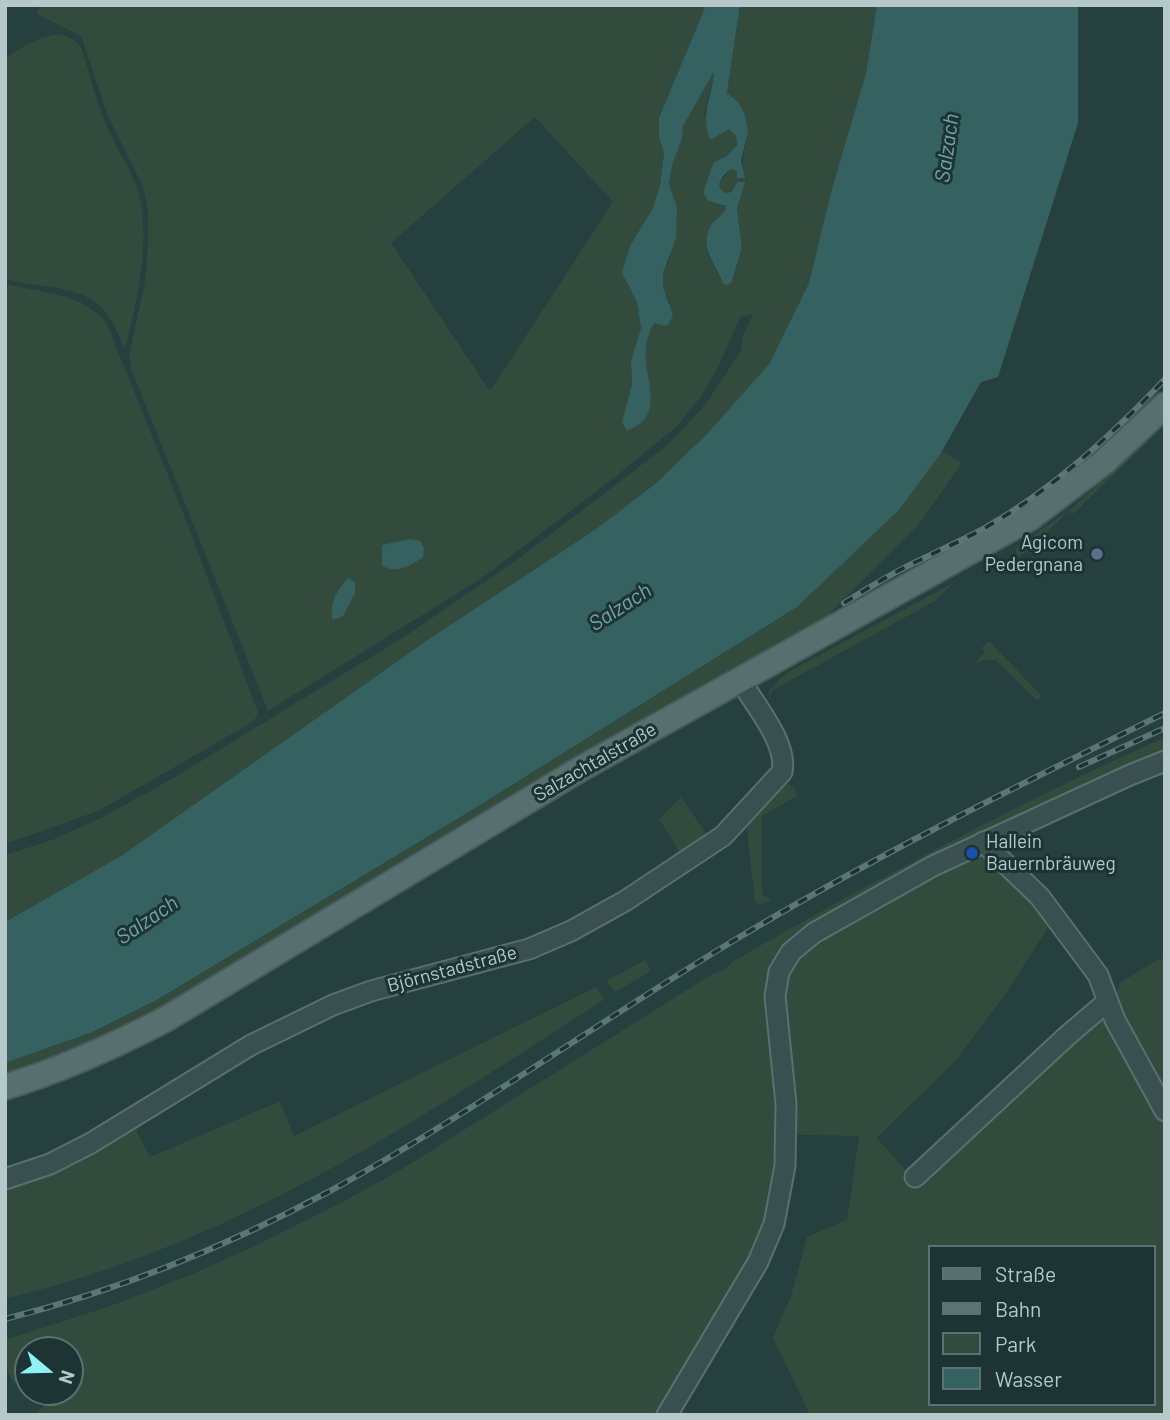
<!DOCTYPE html>
<html>
<head>
<meta charset="utf-8">
<style>
  body { margin:0 }
  #map { position:relative; width:1170px; height:1420px; overflow:hidden; background:#263f3f; font-family:Barlow,sans-serif }
  canvas { display:block }
  .frame { position:absolute; inset:0; border:7px solid #b6c9ca; pointer-events:none }
  .legend { position:absolute; left:928px; top:1245px; width:228px; height:161px; box-sizing:border-box; background:#1e3434; border:2px solid #5b7070; margin:0; padding:9px 12px; list-style:none; font-size:21px; color:#b6c9ca }
  .legend li { display:flex; align-items:center; gap:14px; height:35px }
  .legend b { width:35px; border:2px solid #5b7070 }
  .north { position:absolute; left:14px; top:1336px; width:70px; height:70px; box-sizing:border-box; background:#1e3434; border:2px solid #5b7070; border-radius:50%; rotate:109deg; font-size:19px; font-weight:700; line-height:28px; text-align:center; color:#b6c9ca }
  .north::after { content:''; display:block; margin:auto; width:24px; height:32px; background:#8ff3f6; clip-path:polygon(50% 0,100% 100%,50% 72%,0 100%) }
</style>
</head>
<body>
<div id="map">
<canvas width="1170" height="1420"></canvas>
<div class="frame"></div>
<ul class="legend">
<li><b style="height:9px;background:#586f6f"></b>Straße</li>
<li><b style="height:9px;background:#5c7676"></b>Bahn</li>
<li><b style="height:19px;background:#324b3c"></b>Park</li>
<li><b style="height:19px;background:#366161"></b>Wasser</li>
</ul>
<div class="north">N</div>
</div>
<script>
const c = document.querySelector('canvas').getContext('2d');
c.lineJoin = 'round';
function paint(path, color) { c.fillStyle = color; c.fill(path, 'evenodd'); }
function stroke(path, color, width, dash) { c.strokeStyle = color; c.lineWidth = width; c.lineCap = dash ? 'butt' : 'round'; c.setLineDash(dash || []); c.stroke(path); }
function write(font, color, halo, rows, align = 'center') {
  c.font = font + ' Barlow,sans-serif'; c.lineWidth = 6; c.setLineDash([]); c.textBaseline = 'middle'; c.strokeStyle = halo; c.fillStyle = color; for (const [text, x, y, turn = 0] of rows) {
    c.save(); c.translate(x, y); c.rotate((+turn || 0) * Math.PI / 180); c.textAlign = isNaN(turn) ? turn : align; if (halo) c.strokeText(text, 0, 0); c.fillText(text, 0, 0); c.restore();
  }
}
const green = new Path2D(`
  M39 5H706L659 118V137L664 153 660 185 653 208 622 273 637 302 641 328 631 361 632 385 651 400 644 353 648 333 670 303 663 287V273L669 260 677 207 669 184 672 165 682 139 683 126 716 69 704 116 724 131 729 129 736 136 737 145 727 156 714 162 708 201 726 206 707 252 723 284 732 281 742 248 737 208 732 193H727L721 190 719 184 730 169 737 171 744 170C742 160 743 157 745 148 751 125 744 107 727 93L740 5H877L866 73 831 192 809 283 769 364 707 434 655 484 596 529 429 639 121 856 5 922V855L52 840 103 817 175 777 407 635 518 559 669 444 705 405 741 351 742 338 753 314 741 316 717 369 700 398 676 427 615 477 482 578 268 711 131 369 129 356 145 282 148 245V212L143 187 107 114 81 36 37 14ZM535 117 613 202 490 391 391 243Z
  M59 34C70 37 75 39 82 49 90 76 97 105 109 131 118 152 133 172 139 194 151 246 137 299 125 349 118 334 112 317 100 306 76 284 35 288 5 279V58C23 46 38 37 59 34Z
  M5 284C41 292 80 293 106 322L184 515 258 712 255 719 246 726 98 811 5 844Z
  M1165 420 1164 426 1073 514 1069 511 1025 553 1017 557 1016 550 1018 546 1069 510 1122 464Z
  M942 451 962 463 919 524 815 628 745 663 161 1008 94 1042 5 1073V1063L90 1033 155 1001 477 807 797 607 899 510Z
  M955 582 935 601 773 690 769 700V691L786 673Z
  M989 641 1042 696 1037 701 996 660H983L978 664 976 661 985 653 981 648Z
  M1165 737V754L786 946 778 1072V1150L769 1216 754 1251 665 1404 657 1415H35L52 1397 47 1392H70V1350H28V1373L26 1371 14 1384 5 1367V1340L113 1305 190 1275 257 1245 331 1208 397 1172 714 973 725 970 732 962C873 881 1016 804 1165 737Z
  M788 784 794 788 797 796 762 816V894L772 900 758 905 755 901 746 822 784 785Z
  M681 797 710 839 683 855 680 853 659 819Z
  M972 855H985L996 861 1051 923 1006 993 955 1061 877 1138 915 1181 1104 1009 1165 1117V1415H810L773 1338 791 1296 807 1237 847 1220 859 1136 799 1135 794 1130 780 1001 788 970 806 950 833 931 899 898 937 872ZM930 1247H1154V1404H930Z
  M1165 958V1102L1114 1000 1120 983 1155 961Z
  M645 960 651 971 615 992 606 981Z
  M596 987 605 999C463 1091 320 1187 162 1249 111 1270 59 1285 5 1299V1183L60 1165 135 1128 150 1157 280 1101 294 1136Z`);
const water = new Path2D(`
  M706 5H740L727 93 738 102 745 115 748 132 741 160 745 178H737V171L730 169 723 176 719 184 721 190 727 193 732 192 737 182H745L737 208 742 248 732 281 728 285 723 284C717 265 699 249 710 227 714 219 724 216 726 206L708 201 703 192 714 162 727 156 737 145 736 136 729 129 710 140C700 111 712 99 714 72L683 126 682 139 672 165 669 184 677 207 676 238 663 273V287L673 315 669 324 664 326 655 323C631 356 663 393 645 419 641 424 632 428 627 431L622 422 632 385 631 361 641 328 637 302 622 273 630 246 653 208 660 185 664 153 659 137V118Z
  M877 5H1078V123L998 377 981 382 941 453 899 510 797 607 477 807 155 1001 90 1033 5 1063V922L121 856 429 639 596 529 655 484 707 434 769 364 809 283 831 192 866 73Z
  M410 539 420 541 424 548 423 557C412 565 394 575 382 565V545Z
  M348 578 355 582V593L343 616 333 620C329 603 337 591 348 578Z`);
const minor = new Path2D(`
  M983 842 1040 897 1098 975 1115 1020 1165 1111
  M915 1177 1067 1036 1108 1001
  M5 1179 50 1164 91 1143 251 1045 333 1005 371 991 529 949 571 931 625 901 723 836 782 772C788 742 754 705 740 679
  M667 1415 758 1262 774 1224 785 1166 786 1104 775 996 779 972 791 952 814 933 933 866 1130 775 1165 761`);
const major = new Path2D(`
  M5 1087C61 1070 114 1046 166 1019L582 768 1030 518 1104 462 1165 405`);
const rail = new Path2D(`
  M844 603C868 588 892 573 918 561 940 550 963 540 985 528 1053 489 1111 436 1165 379
  M1079 767 1165 728
  M5 1319C117 1291 228 1246 330 1191 467 1116 594 1025 728 944 869 859 1017 786 1165 713`);
const markers = [
  [1097,554,7,"#5c6f8a"],
  [972,853,7,"#1a4fb4"]
];
const poiNames = [
  ["Agicom",1083,543],
  ["Pedergnana",1083,565],
  ["Hallein",986,842,"left"],
  ["Bauernbräuweg",986,864,"left"]
];
const streetNames = [
  ["Salzachtalstraße",595,762,-30],
  ["Björnstadstraße",452,969,-15]
];
const waterNames = [
  ["Salzach",947,148,-82],
  ["Salzach",620,607,-33],
  ["Salzach",147,920,-34]
];
paint(green, '#324b3c');
paint(water, '#366161');
stroke(minor, '#5a6f6f', 23);
stroke(major, '#465b5b', 28);
stroke(minor, '#3a4f4f', 19);
stroke(major, '#586f6f', 24);
stroke(rail, '#5c7676', 6);
stroke(rail, '#1e3434', 3.5, [10]);
for (const [x, y, r, color] of markers) { const dot = new Path2D(); dot.arc(x, y, r, 0, 2 * Math.PI); c.fillStyle = color; c.fill(dot); stroke(dot, '#1e3434', 2.5); }
write('19px', '#b6c9ca', '#1e3434', poiNames, 'right');
write('19px', '#b6c9ca', '#1e3434', streetNames);
write('italic 21px', '#70a8a8', '#1e3434', waterNames);
</script>
</body>
</html>
